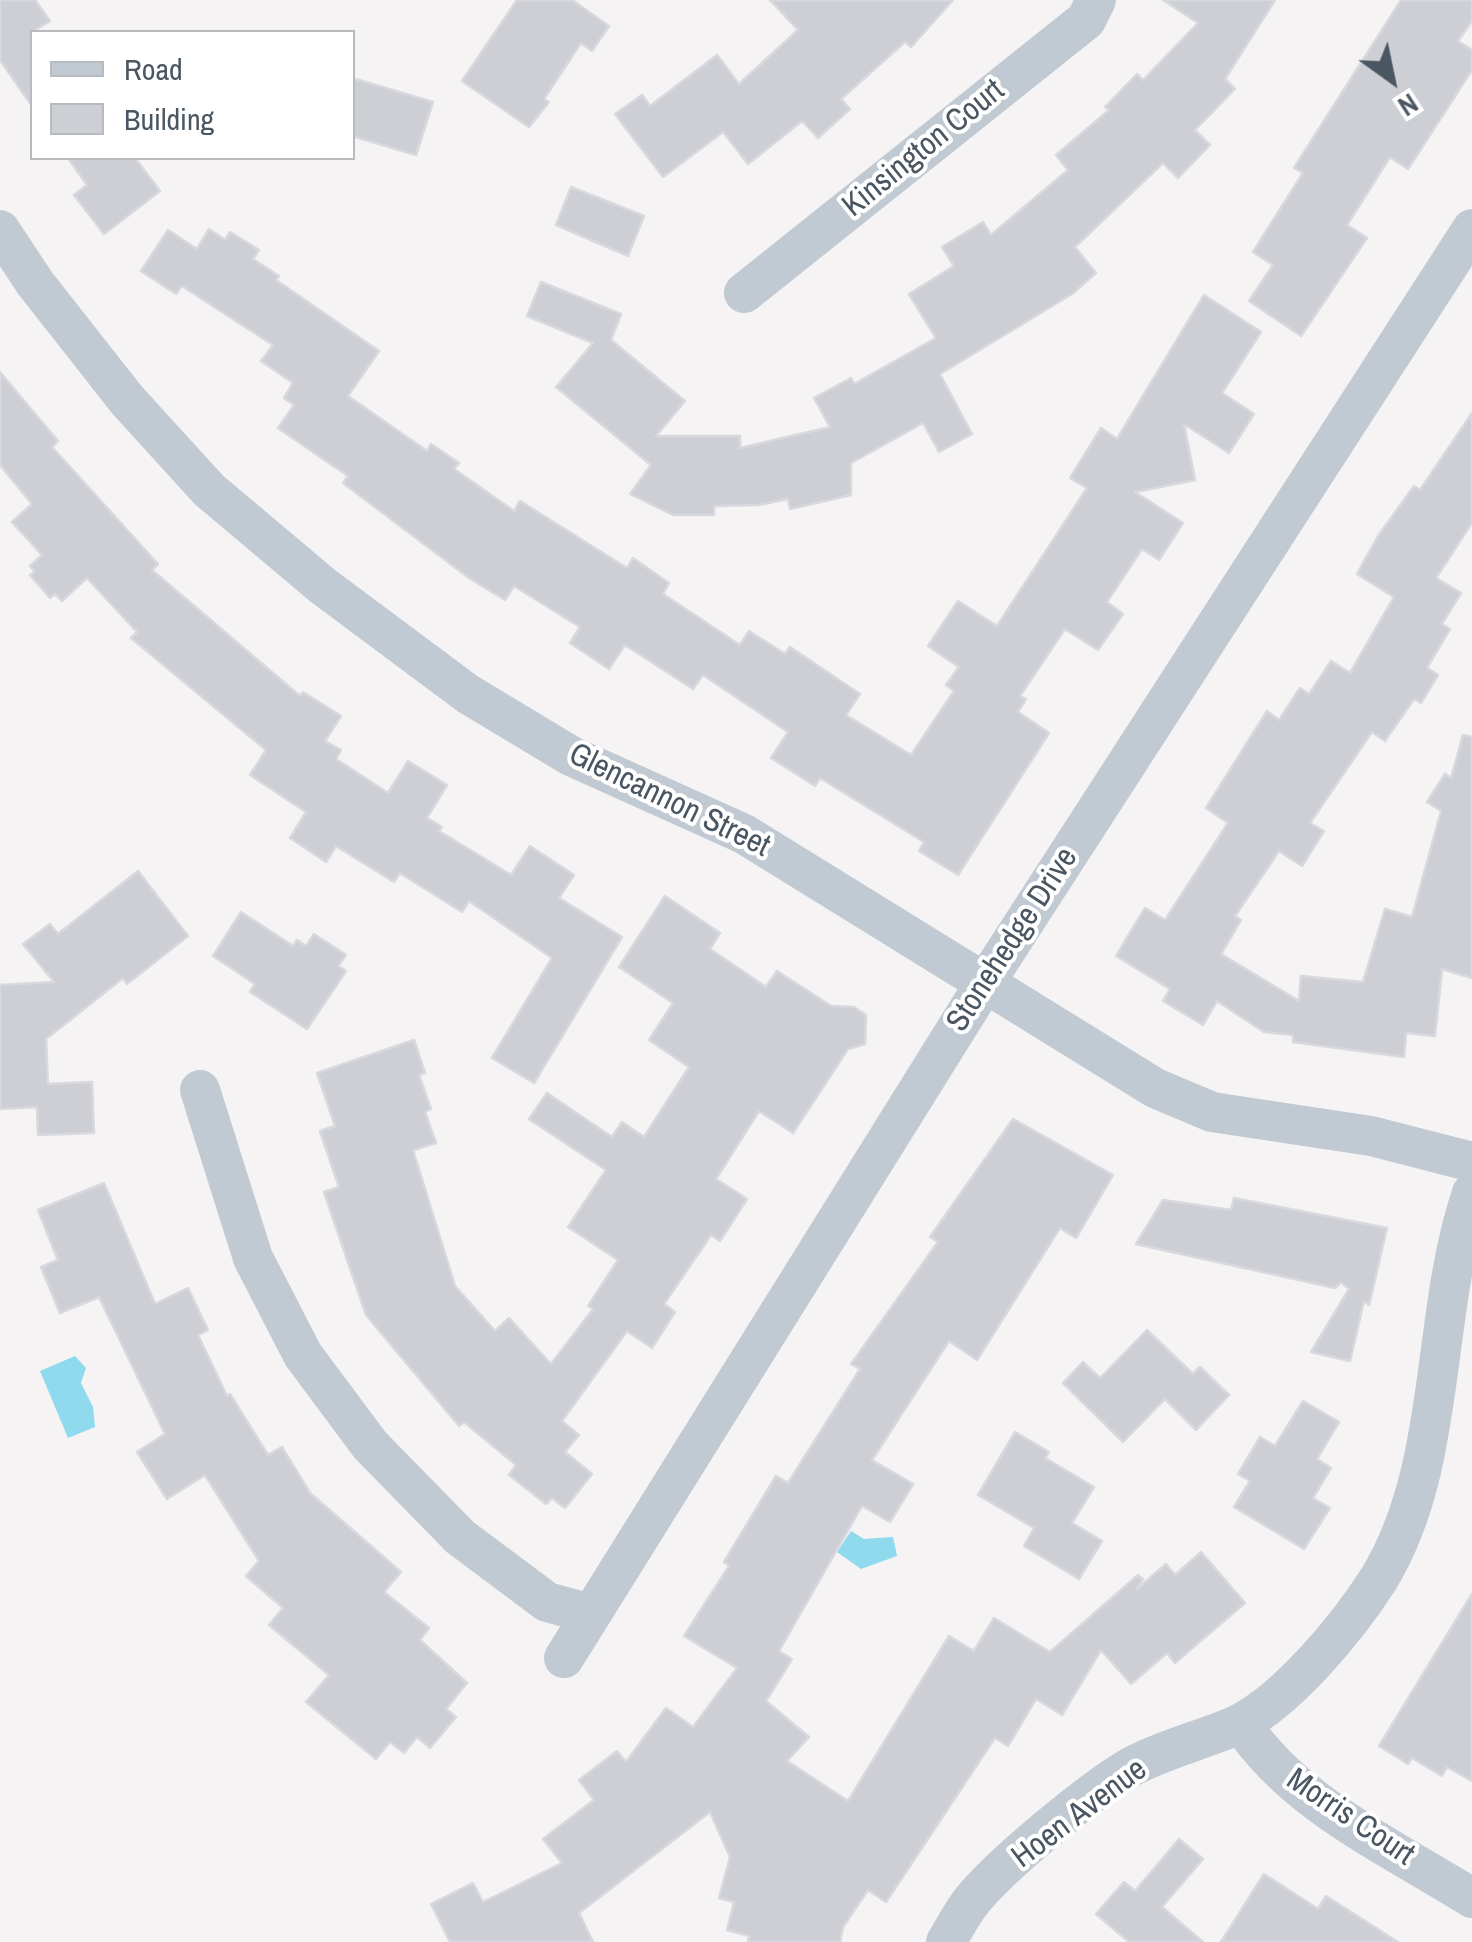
<!DOCTYPE html>
<html>
<head>
<meta charset="utf-8">
<style>
  body { margin:0 }
  #map { position:relative; width:1472px; height:1942px; overflow:hidden; background:#f5f3f3; font-family:"Archivo Narrow",sans-serif }
  canvas { display:block }
  .legend { position:absolute; left:30px; top:30px; width:325px; height:130px; box-sizing:border-box; background:#fff; border:2px solid #b7bbc0; margin:0; padding:12px 18px; list-style:none; font-size:30px; color:#4a5661 }
  .legend li { display:flex; align-items:center; gap:20px; height:50px }
  .legend b { width:50px; border:2px solid #b7bbc0 }
  .north { position:absolute; left:1342px; top:30px; width:100px; height:100px; -webkit-text-stroke:8px #fff; paint-order:stroke; rotate:147deg; font-size:28px; font-weight:700; line-height:40px; text-align:center; color:#4a5661 }
  .north::after { content:''; display:block; margin:auto; width:35px; height:45px; background:#4a5661; clip-path:polygon(50% 0,100% 100%,50% 72%,0 100%) }
</style>
</head>
<body>
<div id="map">
<canvas width="1472" height="1942"></canvas>
<ul class="legend">
<li><b style="height:12px;background:#c1cad2"></b>Road</li>
<li><b style="height:28px;background:#cdcfd5"></b>Building</li>
</ul>
<div class="north">N</div>
</div>
<script>
const c = document.querySelector('canvas').getContext('2d');
c.lineJoin = 'round';
function paint(path, color) { c.fillStyle = color; c.fill(path, 'evenodd'); }
function stroke(path, color, width, dash) { c.strokeStyle = color; c.lineWidth = width; c.lineCap = dash ? 'butt' : 'round'; c.setLineDash(dash || []); c.stroke(path); }
function write(font, color, halo, rows, align = 'center') {
  c.font = font + ' "Archivo Narrow",sans-serif'; c.lineWidth = 8; c.setLineDash([]); c.textBaseline = 'middle'; c.strokeStyle = halo; c.fillStyle = color; for (const [text, x, y, turn = 0] of rows) {
    c.save(); c.translate(x, y); c.rotate((+turn || 0) * Math.PI / 180); c.textAlign = isNaN(turn) ? turn : align; if (halo) c.strokeText(text, 0, 0); c.fillText(text, 0, 0); c.restore();
  }
}
const water = new Path2D(`
  M75 1356 86 1368 81 1383 93 1407 95 1427 68 1438 40 1371Z
  M851 1531 864 1539 893 1537 897 1556 861 1569 837 1552Z`);
const building = new Path2D(`
  M0 0H35L50 21 32 32V106L0 60Z
  M517 0H572L609 26 592 51 581 43 544 99 549 102 529 127 462 81Z
  M770 0H953L911 47 905 42 841 99 850 109 818 138 802 121 748 164 723 132 663 177 615 114 642 95 650 106 717 55 739 84 798 30Z
  M1163 0H1275L1225 79 1235 89 1195 130 1210 145 1178 178 1163 163 1075 247 1096 273 1072 294 940 374 972 434 939 452 923 423 851 463V495L790 509 788 499 758 505 714 506V515H673L630 494 651 465 556 387 593 343 527 316 541 282 621 314 611 340 685 401 656 436H740V448L830 427 814 398 851 378 854 384 936 338 909 294 954 266 942 247 983 222 991 235 1068 170 1056 155 1109 110 1105 107 1137 74 1143 80 1198 23Z
  M1401 0H1472V21L1458 41 1472 50V70L1408 169 1390 157 1347 225 1367 238 1301 336 1249 301 1273 265 1253 252 1303 173 1294 168Z
  M352 78 433 102 416 155 352 136Z
  M68 158H135L160 191 104 234 74 195 87 185Z
  M571 187 644 216 628 256 556 225Z
  M209 229 225 240 230 232 259 250 253 259 279 276 276 280 379 351 348 396 427 451 431 444 459 463 454 469 514 511 520 501 627 568 633 558 669 583 663 594 740 645 749 631 785 654 790 647 860 694 846 715 911 755 954 691 946 685 959 667 928 646 958 601 997 626 1087 488 1070 478 1101 428 1117 439 1204 295 1261 332 1222 393 1254 414 1229 453 1184 424 1195 480 1135 492 1183 523 1159 560 1142 549 1107 602 1123 614 1098 650 1065 629 1020 696 1026 699 1018 712 1049 733 958 875 919 851 924 842 820 778 815 786 771 758 788 732 703 675 693 689 625 645 609 669 570 643 580 627 514 586 505 600 469 578 343 483 348 476 278 428 294 405 284 398 293 383 261 361 273 345 182 286 176 294 141 271 168 230 197 249Z
  M0 372 58 441 52 447 158 564 152 570 300 696 303 692 341 716 325 741 341 750 336 759 388 793 408 761 447 785 427 818 442 827 439 831 511 875 530 846 574 875 559 898 622 937 534 1083 492 1058 552 958 469 901 462 912 400 873 394 882 336 846 326 862 290 838 306 812 250 775 266 750 131 638 137 632 87 578 62 601 55 594 50 598 30 575 35 572 30 566 42 555 12 522 32 504 0 465Z
  M1472 413V523L1436 578 1461 593 1442 624 1450 629 1427 668 1438 675 1421 703 1414 699 1385 741 1372 732 1310 823 1324 831 1302 866 1279 851 1235 916 1241 920 1221 954 1299 1001 1301 976 1363 982 1385 909 1412 917 1441 811 1427 802 1445 774 1451 778 1463 735 1472 737V978L1442 969 1435 1036 1406 1033 1404 1057 1293 1042V1035L1264 1032 1217 1001 1203 1025 1163 1001 1170 989 1116 956 1145 908 1165 920 1228 823 1206 808 1267 711 1279 720 1300 688 1309 694 1331 661 1350 673 1394 597 1357 574 1378 536 1414 486 1420 490Z
  M138 871 188 936 127 984 123 978 46 1039 48 1084 92 1082 94 1133 38 1135 37 1107 0 1109V985L54 982 23 944 50 924 58 934Z
  M665 896 720 933 710 949 766 987 777 971 831 1006 854 1007 866 1015 865 1044 848 1049 793 1133 759 1111 716 1179 747 1199 720 1241 711 1235 664 1304 675 1312 652 1348 627 1331 562 1421 579 1435 565 1452 592 1474 565 1508 552 1498 546 1504 509 1475 516 1465 464 1422 459 1426 366 1315 324 1192 339 1187 320 1131 335 1126 317 1073 414 1040 425 1073 419 1075 431 1109 425 1112 436 1143 413 1150 455 1286 495 1331 509 1318 551 1364 593 1309 588 1306 618 1260 568 1227 606 1170 529 1119 547 1093 612 1137 622 1122 644 1137 689 1067 649 1040 673 1003 619 967Z
  M241 912 293 946 297 940 306 946 314 934 346 955 338 966 346 971 307 1029 250 992 255 984 213 956Z
  M1013 1119 1113 1175 1076 1238 1060 1228 977 1360 949 1341 872 1460 913 1484 890 1522 862 1506 779 1651 792 1659 766 1701 809 1737 787 1761 848 1801 949 1636 974 1651 994 1618 1050 1652 1138 1575 1143 1579 1137 1589 1166 1564 1175 1575 1201 1552 1245 1603 1175 1663 1167 1653 1131 1684 1101 1650 1062 1715 1036 1699 1008 1746 995 1738 886 1902 868 1890 843 1927 840 1942H748L749 1936 727 1930 734 1902 719 1898 730 1857 710 1812 579 1913 593 1942H450L431 1904 473 1883 483 1902 562 1863 543 1839 594 1800 579 1780 617 1751 626 1762 666 1708 693 1727 737 1668 684 1636 729 1566 724 1562 776 1476 788 1483 860 1369 851 1364 938 1242 930 1237Z
  M104 1183 155 1304 188 1288 208 1330 198 1335 227 1396 230 1394 268 1455 282 1447 310 1493 401 1572 384 1592 429 1628 420 1640 467 1683 446 1709 456 1717 430 1748 417 1737 404 1753 390 1742 376 1759 306 1702 329 1675 269 1625 283 1608 246 1576 259 1561 205 1475 167 1499 137 1452 165 1434 99 1297 60 1313 41 1267 58 1260 38 1210Z
  M1234 1198 1387 1228 1369 1305 1364 1301 1350 1361 1311 1352 1349 1289 1341 1282 1335 1288 1136 1244 1163 1200 1231 1210Z
  M1147 1330 1193 1374 1200 1367 1229 1395 1196 1430 1165 1399 1123 1442 1063 1383 1083 1362 1100 1378Z
  M1303 1401 1339 1422 1317 1459 1331 1468 1313 1498 1330 1508 1304 1549 1234 1507 1250 1481 1238 1474 1260 1437 1275 1446Z
  M1015 1432 1049 1452 1045 1458 1094 1487 1072 1523 1102 1541 1079 1579 1024 1546 1034 1528 978 1495Z
  M1472 1594V1781L1447 1767 1442 1776 1412 1758 1408 1764 1379 1746Z
  M1179 1839 1203 1859 1162 1907 1203 1942H1129L1096 1914 1124 1882 1135 1891Z
  M1264 1874 1318 1909 1326 1896 1398 1942H1221Z`);
const minor = new Path2D(`
  M0 230 35 283 127 400 209 490 323 586 468 694 571 756 744 834 1155 1088 1212 1112 1371 1136 1472 1162
  M744 293 1086 20 1096 0
  M200 1090 253 1258 303 1355 370 1445 460 1537 547 1602 591 1614
  M564 1658 985 983 1472 229
  M1241 1723C1294 1804 1391 1847 1472 1898
  M946 1942C954 1929 961 1915 970 1903 998 1867 1091 1790 1131 1767 1164 1749 1203 1740 1237 1725 1287 1701 1348 1627 1378 1580 1448 1467 1430 1316 1472 1193`);
const streetNames = [
  ["Kinsington Court",924,149,-39],
  ["Glencannon Street",669,801,26],
  ["Stonehedge Drive",1013,940,-57],
  ["Hoen Avenue",1080,1814,-37],
  ["Morris Court",1350,1818,34]
];
paint(water, '#90daee');
paint(building, '#cdcfd5');
stroke(building, '#d7d9de', 2.5);
stroke(minor, '#c1cad2', 40);
write('32px', '#4a5661', '#fff', streetNames);
</script>
</body>
</html>
